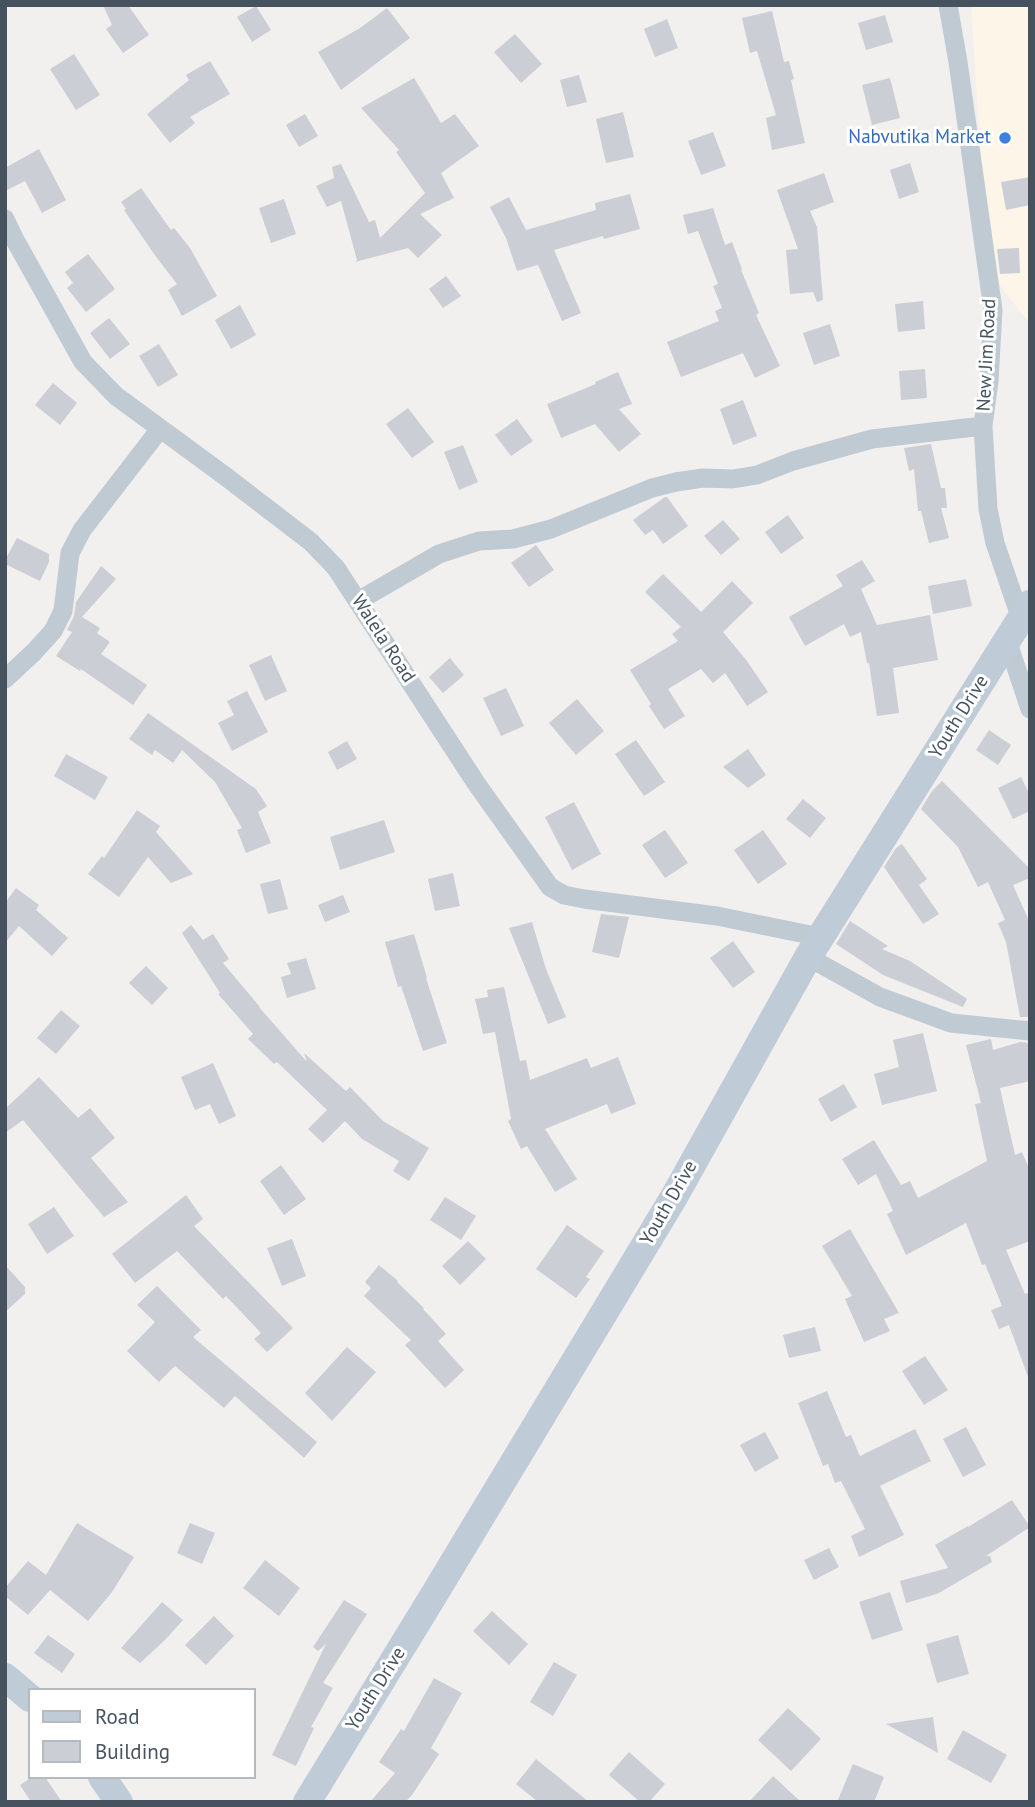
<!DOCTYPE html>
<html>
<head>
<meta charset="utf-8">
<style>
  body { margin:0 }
  #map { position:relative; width:1035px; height:1807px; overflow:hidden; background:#f2efef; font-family:"PT Sans",sans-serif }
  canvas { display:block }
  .frame { position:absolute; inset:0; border:7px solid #46535e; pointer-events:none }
  .legend { position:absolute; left:28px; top:1688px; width:228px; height:91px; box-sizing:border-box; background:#fff; border:2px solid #b5babf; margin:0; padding:9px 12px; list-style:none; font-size:21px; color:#46535e }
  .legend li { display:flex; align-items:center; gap:14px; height:35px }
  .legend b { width:35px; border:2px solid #b5babf }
</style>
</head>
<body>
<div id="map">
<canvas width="1035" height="1807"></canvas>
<div class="frame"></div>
<ul class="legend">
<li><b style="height:9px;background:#bfcbd7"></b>Road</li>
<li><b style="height:19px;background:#cbced4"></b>Building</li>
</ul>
</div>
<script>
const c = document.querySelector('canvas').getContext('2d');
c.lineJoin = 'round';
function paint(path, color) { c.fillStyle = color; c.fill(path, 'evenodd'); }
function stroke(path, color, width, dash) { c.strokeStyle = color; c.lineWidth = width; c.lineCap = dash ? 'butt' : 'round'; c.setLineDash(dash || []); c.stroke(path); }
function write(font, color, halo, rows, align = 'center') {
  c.font = font + ' "PT Sans",sans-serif'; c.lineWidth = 6; c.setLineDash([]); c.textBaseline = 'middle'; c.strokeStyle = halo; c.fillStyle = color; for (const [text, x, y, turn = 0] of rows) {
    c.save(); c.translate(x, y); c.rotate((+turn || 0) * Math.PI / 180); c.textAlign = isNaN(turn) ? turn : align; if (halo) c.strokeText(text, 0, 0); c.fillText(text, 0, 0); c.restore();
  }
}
const commercial = new Path2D(`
  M971 5H1030V324L988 270Z`);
const building = new Path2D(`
  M103 5H128L149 35 123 53 106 29 112 25Z
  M256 6 271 30 252 42 237 17Z
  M387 8 410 38 341 90 318 52 360 28Z
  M772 11 784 62 789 61 794 79 791 80 805 143 772 150 766 118 776 115 757 51 750 53 742 18Z
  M885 15 893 42 866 50 858 23Z
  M667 19 678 48 655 57 644 29Z
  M515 34 542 64 521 83 494 52Z
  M74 54 100 95 76 110 50 69Z
  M210 61 230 94 190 117 195 123 170 143 147 114 189 80 186 75Z
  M579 75 587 102 567 107 560 80Z
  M414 78 441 123 455 114 479 146 441 173 454 198 420 214 442 235 418 258 408 248 355 262 357 260 341 201 327 207 316 186 334 178 332 167 341 164 369 222 375 220 380 238 425 193 396 152 399 150 361 108Z
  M890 78 900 118 872 125 862 85Z
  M623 112 634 157 606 163 596 119Z
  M305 114 318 136 299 147 286 125Z
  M713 132 726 166 701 175 688 141Z
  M39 149 66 200 42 213 25 181 5 191V168Z
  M910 163 919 192 899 199 890 170Z
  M824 173 834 202 810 211 817 227 823 300 817 302 813 292 790 294 786 250 798 249 777 190Z
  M1030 177V205L1006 210 1001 182Z
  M141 188 171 230 174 228 190 248 217 296 182 316 168 290 177 284 154 254 124 210 126 209 121 202Z
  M630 194 640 229 604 239 603 236 554 250 581 313 562 321 538 265 517 271 506 238 490 207 509 197 526 230 596 210 595 203Z
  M284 199 296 234 271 243 259 208Z
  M713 208 725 245 732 242 742 269 741 270 759 313 756 315 780 366 755 378 743 353 681 377 667 342 719 321 715 311 722 308 713 286 718 284 698 231 688 234 683 215Z
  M1019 248 1020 273 1000 274 997 249Z
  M88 254 115 289 86 312 67 288 73 283 65 272Z
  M446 276 461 296 443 308 429 289Z
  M923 301 925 329 898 332 895 304Z
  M240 305 256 335 231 349 215 320Z
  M109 318 130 344 110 359 90 333Z
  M830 324 840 356 814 365 803 333Z
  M159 344 178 375 158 387 139 356Z
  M925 369 927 398 901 400 899 371Z
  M618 372 632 404 619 409 641 434 619 452 595 424 561 438 547 404 596 384 595 382Z
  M53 383 77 403 60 425 35 405Z
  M743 400 757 436 733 445 720 409Z
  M408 408 434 442 412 458 386 424Z
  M517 419 533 441 511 456 495 435Z
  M931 444 941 488H945L947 508H941L949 538 929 543 921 511H918L914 469 909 471 904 448Z
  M463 445 478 482 459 490 444 452Z
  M665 497H667L688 526 663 544 653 530 645 535 633 520Z
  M788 515 804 538 781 554 765 532Z
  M723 520 740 539 721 555 704 536Z
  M17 538 49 554V562L40 581 5 564V560Z
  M536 545 554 570 529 587 511 563Z
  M862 560 875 581 861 589 877 625 930 615 938 660 893 668 899 713 877 716 869 663H867L861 632 850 637 844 624 805 646 789 617 843 586 836 575Z
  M101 566 116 579 82 617 100 628 97 633 110 642 101 654 147 685 133 705 81 669 80 671 56 656 72 632 67 630 74 616 76 602Z
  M663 574 701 612 732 581 753 603 723 632 747 661 768 692 747 706 725 673 713 683 701 669 668 689 685 716 664 729 649 706 651 704 630 670 678 641 672 634 681 627 645 592Z
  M966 579 972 606 933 614 928 586Z
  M271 655 287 691 265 701 249 665Z
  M450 658 464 675 443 693 429 677Z
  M506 688 524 726 501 736 483 698Z
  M247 691 268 732 232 751 218 723 234 715 227 701Z
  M577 699 604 731 576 755 549 723Z
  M148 713 256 789 267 806 258 812 271 843 246 853 237 830 242 828 215 782 182 750 173 763 155 750 152 755 129 739Z
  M989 730 1011 745 998 765 976 750Z
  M636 740 665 782 644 796 615 754Z
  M347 741 357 759 337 770 328 752Z
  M748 749 766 775 748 788 723 767Z
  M66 754 108 777 95 800 54 776Z
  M1021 777 1030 795V811L1013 819 998 788Z
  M942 781 1030 869V878L1013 885 1030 923V1017H1020L1006 942 998 923 1005 920 988 882 978 887 958 847 921 809 932 791Z
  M803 799 826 818 810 838 786 819Z
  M574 802 601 854 572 870 545 817Z
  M137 810 160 826 156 832 193 874 171 883 148 857 119 897 88 874 102 856 104 858Z
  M384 820 395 852 340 870 330 837Z
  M665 830 688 863 665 878 642 845Z
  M763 830 787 864 758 884 734 850Z
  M902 844 927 879 919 885 939 914 923 924 884 867 896 848Z
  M453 873 460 906 435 911 428 879Z
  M280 879 288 909 268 914 260 884Z
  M16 888 39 905 36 910 68 938 52 956 19 926 5 943V903Z
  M343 895 350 912 325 922 318 905Z
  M601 914 629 917 619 958 592 952Z
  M850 921 888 946 882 949 910 961 967 999 963 1007 883 975 836 944Z
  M532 922 546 969 566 1017 548 1024 509 928Z
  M191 925 203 940 213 934 229 959 223 963 260 1007H259L307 1062 304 1053 346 1091 350 1087 383 1121 429 1148 409 1181 393 1171 399 1161 362 1139 345 1121 323 1143 308 1129 327 1110 277 1062 274 1064 248 1039 253 1034 218 994 220 993 182 933Z
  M414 934 427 978H426L447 1043 423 1051 401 986 398 987 385 942Z
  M733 941 755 972 733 988 710 958Z
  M306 958 316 989 287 998 281 977 291 974 287 963Z
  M146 966 168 988 152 1005 129 983Z
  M504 987 520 1061 526 1060 530 1080 587 1058 591 1068 618 1057 636 1104 611 1114 607 1104 545 1129 577 1179 555 1192 527 1146 521 1149 508 1121 511 1119 495 1032 483 1034 475 999 488 997 487 990Z
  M61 1010 80 1026 56 1054 37 1038Z
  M923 1033 937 1091 882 1105 874 1074 899 1067 893 1040Z
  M991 1039 993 1050 1020 1042 1030 1043V1081L1000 1088 1015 1155 1022 1152 1030 1171V1241L1006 1250 1025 1294 1030 1292V1376L1028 1377 1009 1325 999 1329 991 1310 1002 1306 985 1264 982 1265 966 1223 906 1255 887 1214 893 1211 876 1174 858 1185 842 1159 874 1140 901 1185 910 1181 918 1198 987 1161 975 1104 981 1103 966 1045Z
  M213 1063 236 1116 219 1124 210 1104 195 1110 181 1077Z
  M39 1077 78 1118 90 1108 115 1138 91 1158 128 1202 104 1217 23 1120 5 1133V1109Z
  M844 1084 857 1107 831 1122 818 1099Z
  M281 1165 306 1199 284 1215 260 1181Z
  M186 1195 203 1219 194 1226 293 1328 267 1352 254 1339 261 1333 226 1296 223 1299 177 1251 135 1283 112 1254Z
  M445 1197 476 1216 461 1240 430 1220Z
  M54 1207 74 1236 47 1254 28 1224Z
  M567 1225 604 1251 586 1277 590 1279 576 1298 536 1269Z
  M850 1229 899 1313 884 1319 890 1331 864 1342 845 1299 852 1296 822 1246Z
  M292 1239 306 1276 282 1286 267 1248Z
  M468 1241 486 1259 460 1285 442 1266Z
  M5 1265 25 1287V1294L5 1312Z
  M379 1265 398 1281 397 1282 424 1308 423 1309 446 1334 438 1341 464 1370 445 1388 405 1345 411 1340 364 1296 371 1288 365 1282Z
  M157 1286 201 1330 193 1337 317 1442 304 1458 235 1396 224 1408 175 1366 159 1382 127 1351 155 1322 137 1305Z
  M815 1327 821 1351 789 1358 783 1335Z
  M347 1347 376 1372 332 1421 305 1393Z
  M925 1356 948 1390 924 1405 902 1371Z
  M827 1391 846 1437 851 1435 860 1456 915 1429 931 1461 880 1486 904 1535 859 1557 851 1536 865 1529 841 1481 835 1483 828 1464 823 1466 798 1403Z
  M966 1427 986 1465 963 1477 943 1439Z
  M765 1432 779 1458 755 1472 740 1445Z
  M1012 1500 1030 1527 986 1556H990L992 1562 937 1594 906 1603 900 1581 948 1568 935 1545 968 1526V1527Z
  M77 1523 134 1557 112 1592 88 1621 50 1590 28 1615 5 1596V1588L28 1561 46 1575Z
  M190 1523 215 1533 202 1564 177 1553Z
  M829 1548 839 1567 814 1580 804 1560Z
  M265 1560 300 1588 279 1616 243 1588Z
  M890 1592 903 1630 872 1640 859 1602Z
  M344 1600 367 1614 323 1683 333 1688 311 1727 314 1728 296 1766 272 1755 326 1644 318 1651 313 1647Z
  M162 1602 183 1620 165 1640 140 1663 121 1648Z
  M492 1611 528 1644 509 1665 473 1631Z
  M214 1616 234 1636 206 1665 185 1645Z
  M48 1635 75 1654 62 1673 34 1653Z
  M958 1635 969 1674 937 1683 926 1644Z
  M554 1662 577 1675 553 1716 530 1702Z
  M434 1678 462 1693 431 1748 439 1754 412 1795 405 1802H370L395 1773 379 1762 401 1729 404 1731Z
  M788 1708 821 1739 791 1771 758 1740Z
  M933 1717 938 1753 886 1724Z
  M963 1730 1007 1755 991 1783 947 1759Z
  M629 1752 665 1784 649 1802H640L609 1775Z
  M536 1759 589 1802H538L516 1784Z
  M853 1764 884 1777 874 1802H837Z
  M773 1776 801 1802H749Z
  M32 1777H45L62 1802H31L20 1785Z`);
const street = new Path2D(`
  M948 5 958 62 993 310 989 381 983 426 988 509 995 543 1021 619
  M5 219 15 240 83 362 116 396 225 476 311 542 336 568 476 783 550 887 564 895 584 899 717 916 820 937
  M358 601 439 554 479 541 513 539 551 529 652 488 676 482 703 478 733 479 757 475 793 461 872 439 983 426
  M1007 640 1030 709
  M5 679 34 652 53 631 63 611 70 553 82 530 160 429
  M808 957 880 997 951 1023 1030 1031`);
const secondary = new Path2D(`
  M5 1677 30 1698
  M102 1777 119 1802
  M307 1802 432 1598 674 1197 808 957 1030 604`);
const markers = [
  [1005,138,7,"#3f7fe0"]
];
const shopNames = [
  ["Nabvutika Market",991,138]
];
const streetNames = [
  ["New Jim Road",987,355,-87],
  ["Walela Road",383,639,57],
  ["Youth Drive",959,717,-58],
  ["Youth Drive",669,1203,-60],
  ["Youth Drive",376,1689,-58]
];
paint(commercial, '#fdf6e8');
paint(building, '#cbced4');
stroke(street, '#bfcad2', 19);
stroke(secondary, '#bfcbd7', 28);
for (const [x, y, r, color] of markers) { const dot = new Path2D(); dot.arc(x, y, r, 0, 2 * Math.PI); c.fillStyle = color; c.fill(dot); stroke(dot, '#fff', 2.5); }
write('19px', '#366cbe', '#fff', shopNames, 'right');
write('19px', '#46535e', '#fff', streetNames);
</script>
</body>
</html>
